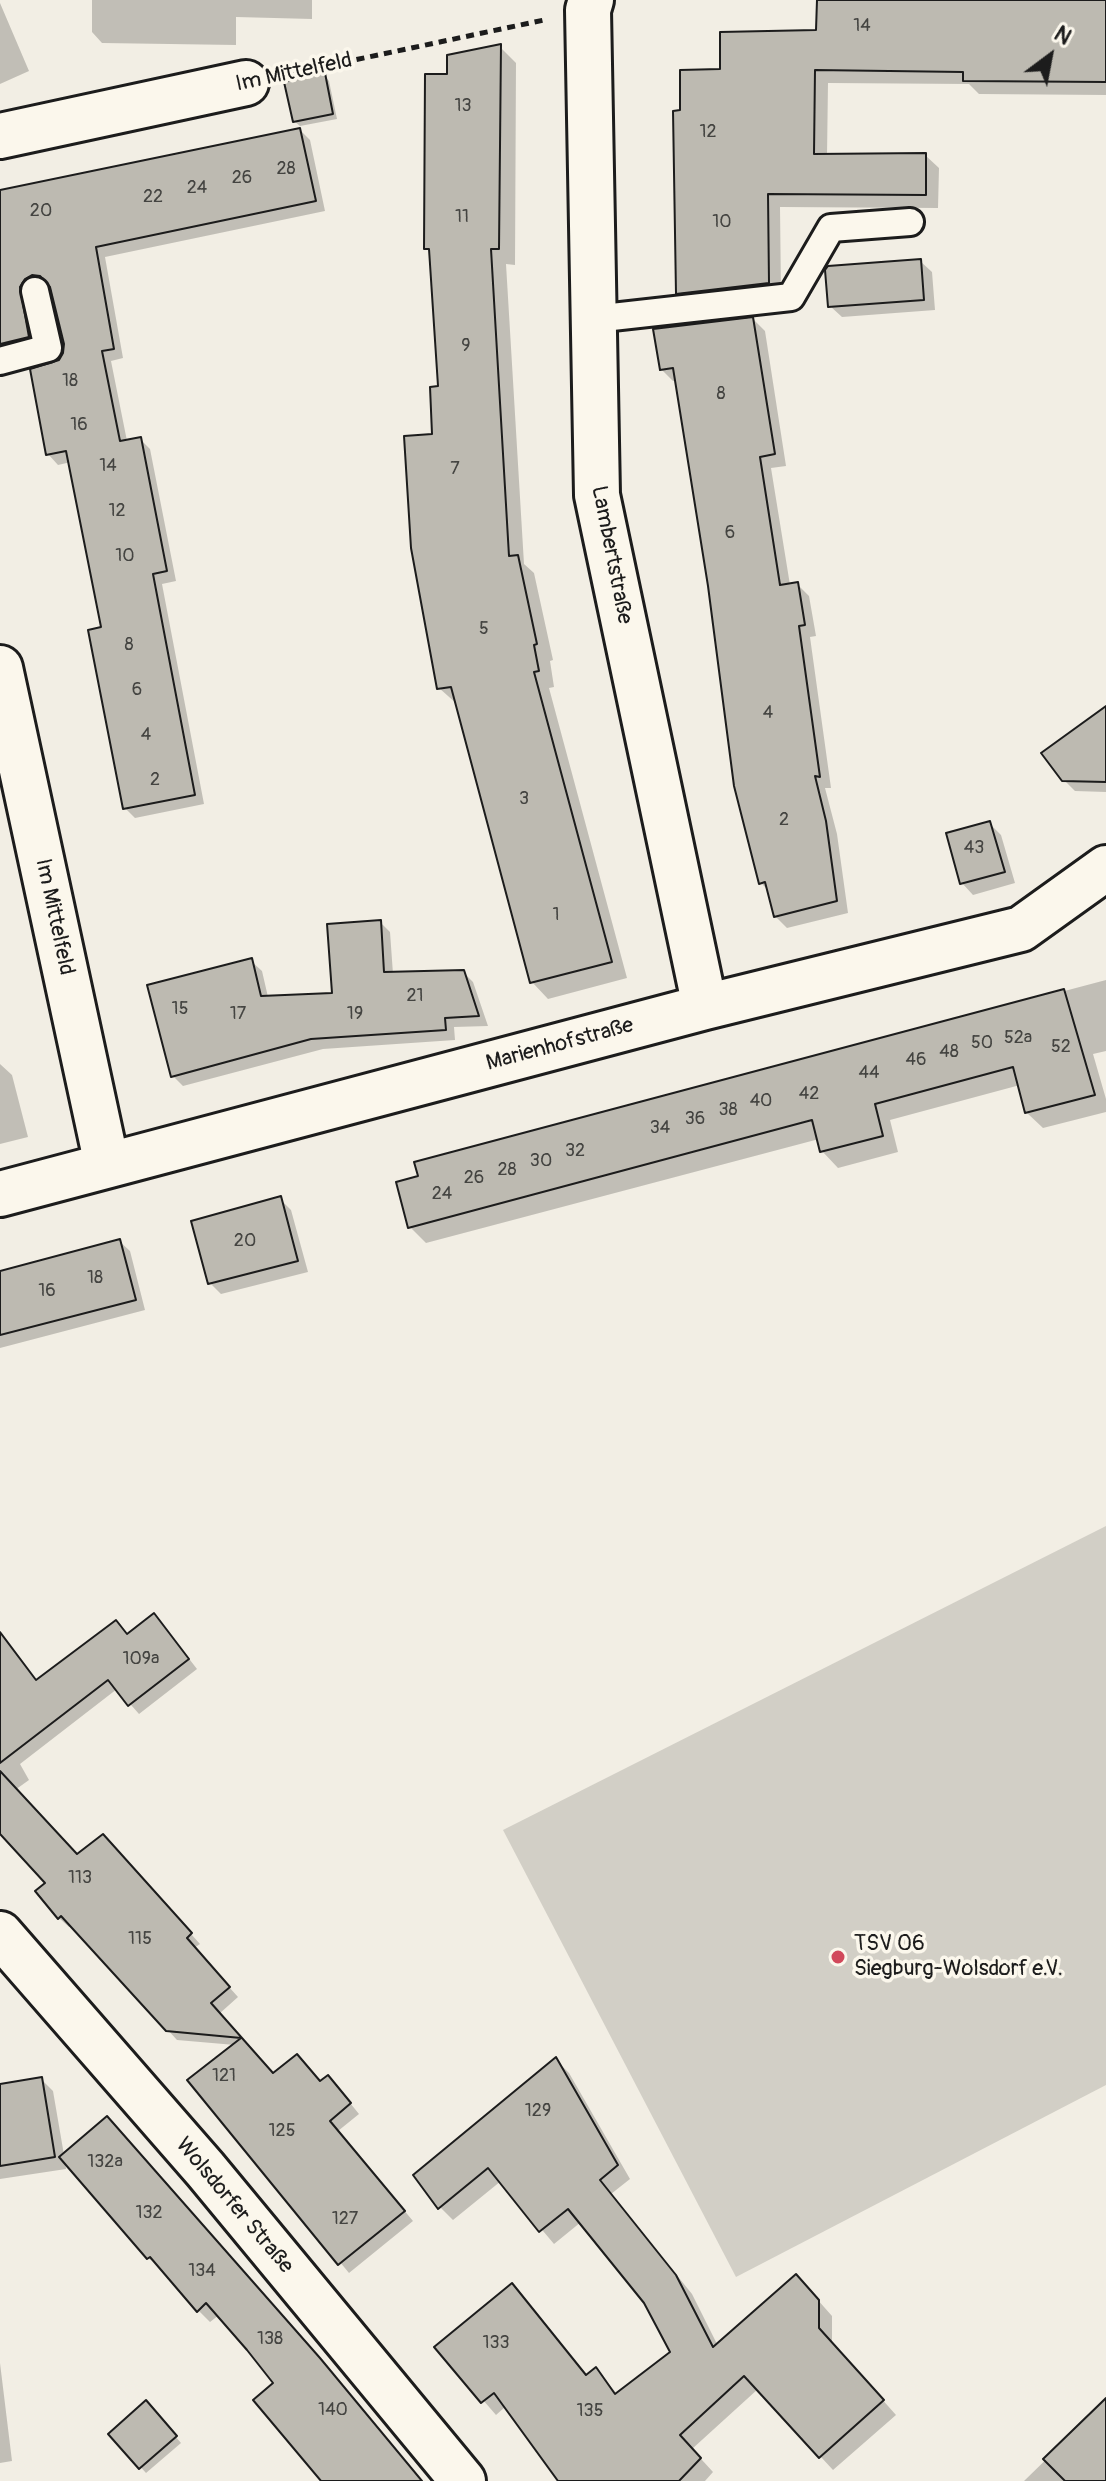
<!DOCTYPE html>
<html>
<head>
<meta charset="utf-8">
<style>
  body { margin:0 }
  #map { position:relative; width:1106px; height:2481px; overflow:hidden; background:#f2eee4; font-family:Pangolin,sans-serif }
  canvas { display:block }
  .north { position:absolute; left:1010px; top:16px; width:80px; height:80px; -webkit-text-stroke:6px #fbf7ec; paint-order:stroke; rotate:32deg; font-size:22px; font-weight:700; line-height:32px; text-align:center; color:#1c1c1c }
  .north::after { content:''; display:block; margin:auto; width:28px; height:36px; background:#1c1c1c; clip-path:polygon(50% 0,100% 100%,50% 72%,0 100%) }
</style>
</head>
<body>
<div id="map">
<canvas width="1106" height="2481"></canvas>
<div class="north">N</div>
</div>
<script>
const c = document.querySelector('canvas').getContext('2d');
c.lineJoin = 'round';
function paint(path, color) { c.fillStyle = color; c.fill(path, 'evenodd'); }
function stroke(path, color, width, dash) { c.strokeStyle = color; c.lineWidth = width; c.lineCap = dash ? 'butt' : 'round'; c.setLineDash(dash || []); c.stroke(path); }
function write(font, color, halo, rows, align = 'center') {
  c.font = font + ' Pangolin,sans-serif'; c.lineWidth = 7; c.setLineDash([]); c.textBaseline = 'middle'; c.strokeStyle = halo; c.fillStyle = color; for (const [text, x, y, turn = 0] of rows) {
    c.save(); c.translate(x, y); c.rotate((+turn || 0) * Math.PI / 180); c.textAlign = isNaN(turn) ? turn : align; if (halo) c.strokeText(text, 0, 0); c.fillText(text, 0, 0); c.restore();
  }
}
const green = new Path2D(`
  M1106 1526V2085L736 2277 503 1830Z`);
const shadow = new Path2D(`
  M92 0H312V19L236 17V45L102 43 92 32Z
  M819 0H1106V95L979 94 969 84 828 83 827 156 925 155 939 168 938 208 780 207 781 296 691 306 678 293 682 112 722 71 818 32Z
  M0 3 29 71 0 84Z
  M500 47 516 63 515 265 506 264 524 564 534 573 553 660 550 661 554 687 549 688 627 978 548 999 532 982 457 704 439 688 434 436 440 388 431 253 426 248 449 76Z
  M324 75 329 81 337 119 300 126 294 121Z
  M300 130 310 140 325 211 105 257 123 358 111 361 127 441 140 439 150 449 176 581 162 584 204 804 135 818 125 808 104 628 71 462 58 465 48 454 61 360 66 352 52 285H42L38 347 0 358V192Z
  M920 261 932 272 935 310 842 317 830 306Z
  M753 319 765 331 786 466 771 468 790 585 797 584 809 596 816 636 810 637 831 788H825L837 834 848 913 787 928 775 916 769 891 761 883 711 595 677 381H673L661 369Z
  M1106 727V792L1075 791 1064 780Z
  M990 824 1001 835 1015 883 973 895 962 883Z
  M380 922 390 932 393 974 463 972 473 982 488 1026 454 1027 455 1040 323 1049 183 1086 173 1076 251 961 262 971 268 997 334 995Z
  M1106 980V1051L1093 1054 1106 1099V1112L1043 1128 1026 1112 1020 1085 890 1120 898 1152 838 1168 822 1151 819 1139 426 1243 410 1227 421 1177 416 1163Z
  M0 1064 12 1075 28 1137 0 1144Z
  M280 1199 291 1210 308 1272 221 1294 210 1283Z
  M119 1241 130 1251 145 1310 0 1348V1274Z
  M163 1625 197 1669 139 1714 117 1689 20 1764 29 1780 15 1790 77 1857 112 1846 200 1944 194 1948 238 1997 219 2014 273 2075 337 2087 359 2114 338 2131 413 2221 349 2273 190 2081 235 2045 177 2040 72 1925 69 1927 59 1918 37 1892 48 1883 0 1831V1633L38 1682 128 1635Z
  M556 2060 569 2073 630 2179 611 2194 692 2294 718 2346 809 2290 832 2316V2343L896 2415 833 2470 758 2389 692 2449 713 2472 705 2481H560L505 2407 496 2415 437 2347 512 2286 588 2376 596 2369 618 2395 673 2353 646 2302 581 2222 554 2244 501 2181 453 2220 440 2207Z
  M41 2079 53 2091 64 2155 422 2481H324L276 2383 219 2315 210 2322 198 2310 162 2268 148 2258 65 2160 66 2169 0 2179V2086Z
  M0 2363 12 2461 0 2463Z
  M1106 2401V2481H1024Z
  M151 2408 181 2443 146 2473 111 2434Z`);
const building = new Path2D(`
  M817 0H1106V82L963 81V72L815 70 814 154 926 153V195L768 194 769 283 676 294 673 111 680 110V70L720 69V32L816 30Z
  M501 44 499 249H491L509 556 518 555 537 644 534 645 539 671 534 672 612 962 530 983 451 687 437 689 411 548 404 436 432 434 430 387 438 386 429 249H424L425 74H447V55Z
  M325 73 333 114 293 122 284 82Z
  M300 128 316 201 96 247 114 349 102 351 120 441 141 437 167 571 153 574 195 795 123 809 88 630 101 627 66 451 46 455 30 369 59 360 63 353 64 344 50 287 40 276 32 275 25 279 20 287 29 337 0 344V190Z
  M921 259 924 300 828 307 825 270 828 266Z
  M753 317 775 454 760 457 780 585 798 582 805 625 799 626 820 777 815 776 826 821 837 901 774 917 765 882 759 884 734 786 708 586 673 368 660 370 653 329Z
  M1106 706V782L1062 781 1041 753Z
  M990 821 1005 872 960 884 946 833Z
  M381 920 384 972 464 970 479 1016 445 1018 446 1030 311 1039 171 1077 147 985 252 958 261 996 332 993 327 924Z
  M1064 989 1095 1095 1025 1113 1013 1067 875 1104 883 1136 820 1152 812 1120 408 1228 396 1182 418 1176 414 1162Z
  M281 1196 298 1261 208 1284 191 1221Z
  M120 1239 136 1300 0 1335V1271Z
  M154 1613 189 1659 128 1706 108 1680 0 1763V1632L36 1680 116 1620 127 1634Z
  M0 1771 77 1854 103 1834 192 1933 187 1938 230 1987 211 2003 273 2073 297 2054 320 2081 328 2075 351 2103 330 2121 405 2211 338 2265 187 2080 241 2038 166 2031 61 1916 58 1919 35 1891 45 1883 0 1834Z
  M556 2057 618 2165 600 2180 676 2275 713 2347 796 2274 819 2300V2328L884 2400 819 2458 744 2376 680 2435 701 2458 679 2481H558L494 2393 481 2403 434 2347 512 2283 586 2375 596 2367 615 2394 670 2352 644 2303 568 2209 539 2232 488 2168 438 2209 413 2175Z
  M42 2077 55 2157 0 2166V2084Z
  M107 2116 320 2358 422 2481H321L253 2400 273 2383 247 2350 206 2303 197 2312 150 2257 147 2259 59 2157Z
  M1106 2398V2481H1065L1043 2459Z
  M146 2400 177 2436 139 2469 108 2434Z`);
const path = new Path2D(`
  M288 74 544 20`);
const service = new Path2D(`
  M594 319 791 297 831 228 910 222
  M0 361 48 348 35 291`);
const minor = new Path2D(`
  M591 0 588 10 597 495 705 1007
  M0 136 246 83
  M0 668 107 1165
  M0 1194 705 1007 1021 929 1106 868
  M0 1934 205 2169 463 2481`);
const markers = [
  [838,1957,8,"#d1495b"]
];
const numberNames = [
  ["14",862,26],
  ["13",463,106],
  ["12",708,132],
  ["28",286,169],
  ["26",242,178],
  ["24",197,188],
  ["22",153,197],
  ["20",41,211],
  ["11",462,217],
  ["10",722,222],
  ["9",466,346],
  ["18",70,381],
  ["8",721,394],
  ["16",79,425],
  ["14",108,466],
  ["7",455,469],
  ["12",117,511],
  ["6",730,533],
  ["10",125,556],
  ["5",484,629],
  ["8",129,645],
  ["6",137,690],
  ["4",768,713],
  ["4",146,735],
  ["2",155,780],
  ["3",524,799],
  ["2",784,820],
  ["43",974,848],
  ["1",556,915],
  ["21",415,996],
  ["15",180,1009],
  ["17",238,1014],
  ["19",355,1014],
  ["52a",1018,1038],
  ["50",982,1043],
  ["52",1061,1047],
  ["48",949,1052],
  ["46",916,1060],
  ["44",869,1073],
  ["42",809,1094],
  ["40",761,1101],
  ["38",728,1110],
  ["36",695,1119],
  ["34",660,1128],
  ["32",575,1151],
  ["30",541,1161],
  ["28",507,1170],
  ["26",474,1178],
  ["24",442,1194],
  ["20",245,1241],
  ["18",95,1278],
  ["16",47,1291],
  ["109a",141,1659],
  ["113",80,1878],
  ["115",140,1939],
  ["121",224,2076],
  ["129",538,2111],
  ["125",282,2131],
  ["132a",105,2162],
  ["132",149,2213],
  ["127",345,2219],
  ["134",202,2271],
  ["138",270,2339],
  ["133",496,2343],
  ["140",333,2410],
  ["135",590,2411]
];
const streetNames = [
  ["Im Mittelfeld",294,73,-12],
  ["Lambertstraße",611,555,79],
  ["Im Mittelfeld",54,917,78],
  ["Marienhofstraße",560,1045,-15],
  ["Wolsdorfer Straße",234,2206,50]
];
const poiNames = [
  ["TSV 06",854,1944],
  ["Siegburg-Wolsdorf e.V.",854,1969]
];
paint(green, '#d2cfc6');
paint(shadow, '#0003');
paint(building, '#bdbab1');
stroke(building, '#1c1c1c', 2);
stroke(service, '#1c1c1c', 32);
stroke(minor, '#1c1c1c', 50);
stroke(path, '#1c1c1c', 5, [8, 6]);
stroke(service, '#fbf7ec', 26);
stroke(minor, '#fbf7ec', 44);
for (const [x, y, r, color] of markers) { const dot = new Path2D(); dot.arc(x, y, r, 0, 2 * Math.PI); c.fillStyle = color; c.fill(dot); stroke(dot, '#fbf7ec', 3); }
write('18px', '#444441', null, numberNames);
write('22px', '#1c1c1c', '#fbf7ec', streetNames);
write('22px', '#1c1c1c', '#fbf7ec', poiNames, 'left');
</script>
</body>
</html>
